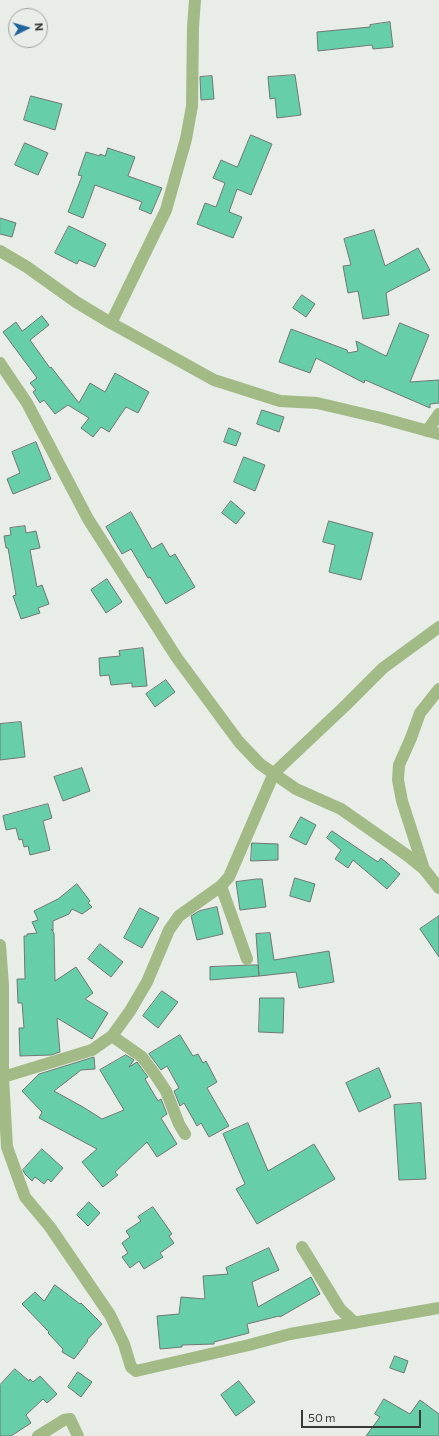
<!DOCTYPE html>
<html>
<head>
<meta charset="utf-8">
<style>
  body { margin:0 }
  #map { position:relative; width:439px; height:1436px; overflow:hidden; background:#e8ede8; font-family:Commissioner,sans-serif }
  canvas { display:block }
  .north { position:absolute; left:8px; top:8px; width:40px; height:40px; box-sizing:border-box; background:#e8ede8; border:1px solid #a2a5a2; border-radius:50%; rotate:85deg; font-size:11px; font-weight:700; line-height:16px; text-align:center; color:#383a38 }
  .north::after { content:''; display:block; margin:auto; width:14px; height:18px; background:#216499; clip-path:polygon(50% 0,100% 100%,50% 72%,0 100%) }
  .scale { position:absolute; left:301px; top:1410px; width:120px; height:18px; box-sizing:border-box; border:2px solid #383a38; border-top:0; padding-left:5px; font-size:12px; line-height:14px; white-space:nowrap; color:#383a38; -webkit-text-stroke:3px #e8ede8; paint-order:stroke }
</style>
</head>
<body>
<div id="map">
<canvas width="439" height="1436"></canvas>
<div class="north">N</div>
<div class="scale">50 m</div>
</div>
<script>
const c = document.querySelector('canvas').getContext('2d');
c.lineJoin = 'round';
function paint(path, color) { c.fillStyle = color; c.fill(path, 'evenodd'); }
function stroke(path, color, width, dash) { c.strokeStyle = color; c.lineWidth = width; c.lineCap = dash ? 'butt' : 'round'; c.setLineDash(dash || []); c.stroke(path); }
const building = new Path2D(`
  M390 22 393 47 373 49 372 45 318 51 317 32 370 27V25Z
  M295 75 301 115 277 118 275 98 270 99 268 77Z
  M212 76 214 99 201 100 200 77Z
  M31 96 62 104 55 130 24 120Z
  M251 135 272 144 251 195 237 189 229 212 242 217 233 238 197 224 205 203 216 207 225 183 213 178 221 160 237 167Z
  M25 143 48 153 38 175 15 165Z
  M108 148 135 157 128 176 162 188 151 214 139 209 142 202 95 185 83 218 68 212 82 176 78 175 86 152 100 156V154L105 156Z
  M0 218 16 223 12 237 0 234Z
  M69 226 106 244 95 267 79 260 77 264 55 253Z
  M374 230 385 266 418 248 430 270 386 293 389 315 363 319 358 291 348 293 343 266 351 265 344 239Z
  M302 295 315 304 306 317 293 308Z
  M42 316 49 325 30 340 50 368 51 367 79 403 90 383 105 392 115 373 149 392 138 413 126 407 109 432 101 427 93 437 81 428 89 418 68 405 55 414 44 400 40 403 33 392 36 390 30 383 37 378 3 332 16 322 22 331Z
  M400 323 429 335 410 382 439 380V403L430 404V408L365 380 364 383 316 358 310 373 279 362 291 329 347 350 348 353 358 351 356 341 386 356Z
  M262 410 284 417 279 432 257 424Z
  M229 428 241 433 236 446 224 442Z
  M36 442 51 479 13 494 7 479 20 473 12 452Z
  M244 457 265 465 255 491 234 482Z
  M231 501 245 513 236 524 222 513Z
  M131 512 152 549 162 543 170 557 175 554 195 587 166 604 150 577 148 578 131 549 122 554 106 527Z
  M329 521 373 533 361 580 329 572 335 545 323 542Z
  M25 526 26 533 36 531 40 548 30 550 37 587 42 585 49 604 38 608 40 613 21 619 13 596 16 595 8 548H6L4 536 11 535 10 528Z
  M107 579 122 602 106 613 91 590Z
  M143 648 147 686 132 687V683L111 685 109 675 100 676 99 658 120 656 119 651Z
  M166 680 175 692 155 707 146 694Z
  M21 722 25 757 0 760V724Z
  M82 768 90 791 63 801 54 777Z
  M48 804 52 818 43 821 50 850 30 855 28 846 24 847 22 839 19 840 16 828 6 830 3 816Z
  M301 817 316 825 306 845 290 837Z
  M332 831 378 862 381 858 400 874 387 889 353 860 348 868 335 859 341 850 327 838Z
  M252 843 278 844V860L251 861Z
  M295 878 315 884 310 902 290 896Z
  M257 879H262L266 907 240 910 236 882Z
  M77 884 90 901 88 903 92 907 82 914 72 909 69 914 53 921V931L51 929 54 933 55 981 76 967 93 993 85 999 108 1013 92 1039 57 1018 60 1052 51 1055 20 1056 19 1028H24L22 1003H18L17 979H25L24 936H27V934L37 933 32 922 38 920 34 911 58 899Z
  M217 907 223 934 197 940 191 916 199 911Z
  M140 908 159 918 142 948 124 938Z
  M439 916V957L420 929Z
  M270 933 274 960 329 951 334 982 299 988 296 972 259 976 256 934Z
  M100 944 123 962 111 977 88 959Z
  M251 965H258L259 976 210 980V967Z
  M162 991 178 1002 158 1028 143 1016Z
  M260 998H284L283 1033 259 1032Z
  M180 1035 193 1056 198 1054 203 1063 206 1061 217 1082 207 1088 229 1126 209 1137 201 1123 197 1126 184 1103 180 1106 174 1091 179 1088 167 1066 161 1070 149 1054Z
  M126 1055 134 1060 129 1067 137 1062 148 1077 145 1079 158 1101 161 1099 167 1114 161 1118 177 1144 157 1157 147 1142 115 1172 118 1175 103 1187 82 1162 97 1149 39 1118 42 1112 22 1091 39 1074 94 1057 95 1069 81 1070 54 1091 83 1107 102 1119 124 1110 100 1070Z
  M379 1068 391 1097 359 1112 346 1083Z
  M421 1103 426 1179 399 1180 394 1105Z
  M248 1123 268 1171 314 1144 335 1179 257 1224 236 1189 245 1184 223 1134Z
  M42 1149 63 1168 51 1182 48 1179 44 1184 35 1177 32 1181 25 1174 23 1170Z
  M89 1202 100 1213 88 1226 77 1215Z
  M153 1207 172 1234 169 1236 174 1243 160 1253 163 1257 144 1269 139 1261 130 1268 122 1257 128 1253 122 1243 130 1237 126 1231 141 1221 138 1217Z
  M269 1248 279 1270 252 1282 258 1307 311 1277 320 1294 280 1317 279 1316 247 1324 249 1333 214 1342V1344L182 1345V1347L160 1349 157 1316 179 1314 181 1297 205 1299 203 1276 228 1274 226 1268Z
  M55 1285 80 1304 81 1303 102 1324 87 1340 88 1341 74 1359 62 1352 63 1349 48 1333 49 1332 22 1304 35 1292 44 1301Z
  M395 1356 408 1361 404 1373 390 1368Z
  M15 1369 29 1381 30 1379 33 1382 40 1376 57 1394 47 1403 43 1399 26 1415 31 1423 11 1436H0V1385Z
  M78 1372 92 1382 81 1397 68 1387Z
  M239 1381 255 1402 236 1416 221 1395Z
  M384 1399 410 1414 420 1400 439 1414V1436H366L380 1417 375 1414Z`);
const minor = new Path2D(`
  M0 251 27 267 76 302 111 323 214 380 280 401 317 403 381 418 439 434
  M111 323 166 210 186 139 192 106 193 27 195 0
  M0 363 27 403 88 519 177 658 239 742 260 764 296 789 341 809 408 856 424 869 439 888
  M427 431 439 414
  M439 627 383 668 345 706 274 773 229 877 221 886 179 916 169 930 147 982 130 1011 112 1036 92 1050 3 1077 7 1147 25 1197 50 1227 110 1315 124 1344 131 1367 136 1371 249 1345 290 1334 439 1308
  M424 869 402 801 398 780 399 765 411 738 420 713 439 689
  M221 886 247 959
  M0 945 3 985V1077L0 1078
  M112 1036 142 1057 154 1073 166 1091 179 1124 185 1134
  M302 1247 340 1309 355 1323
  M38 1436 64 1420 70 1419 78 1436`);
paint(building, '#66cea8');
stroke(building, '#717774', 1);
stroke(minor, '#a2ba85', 12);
</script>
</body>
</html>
